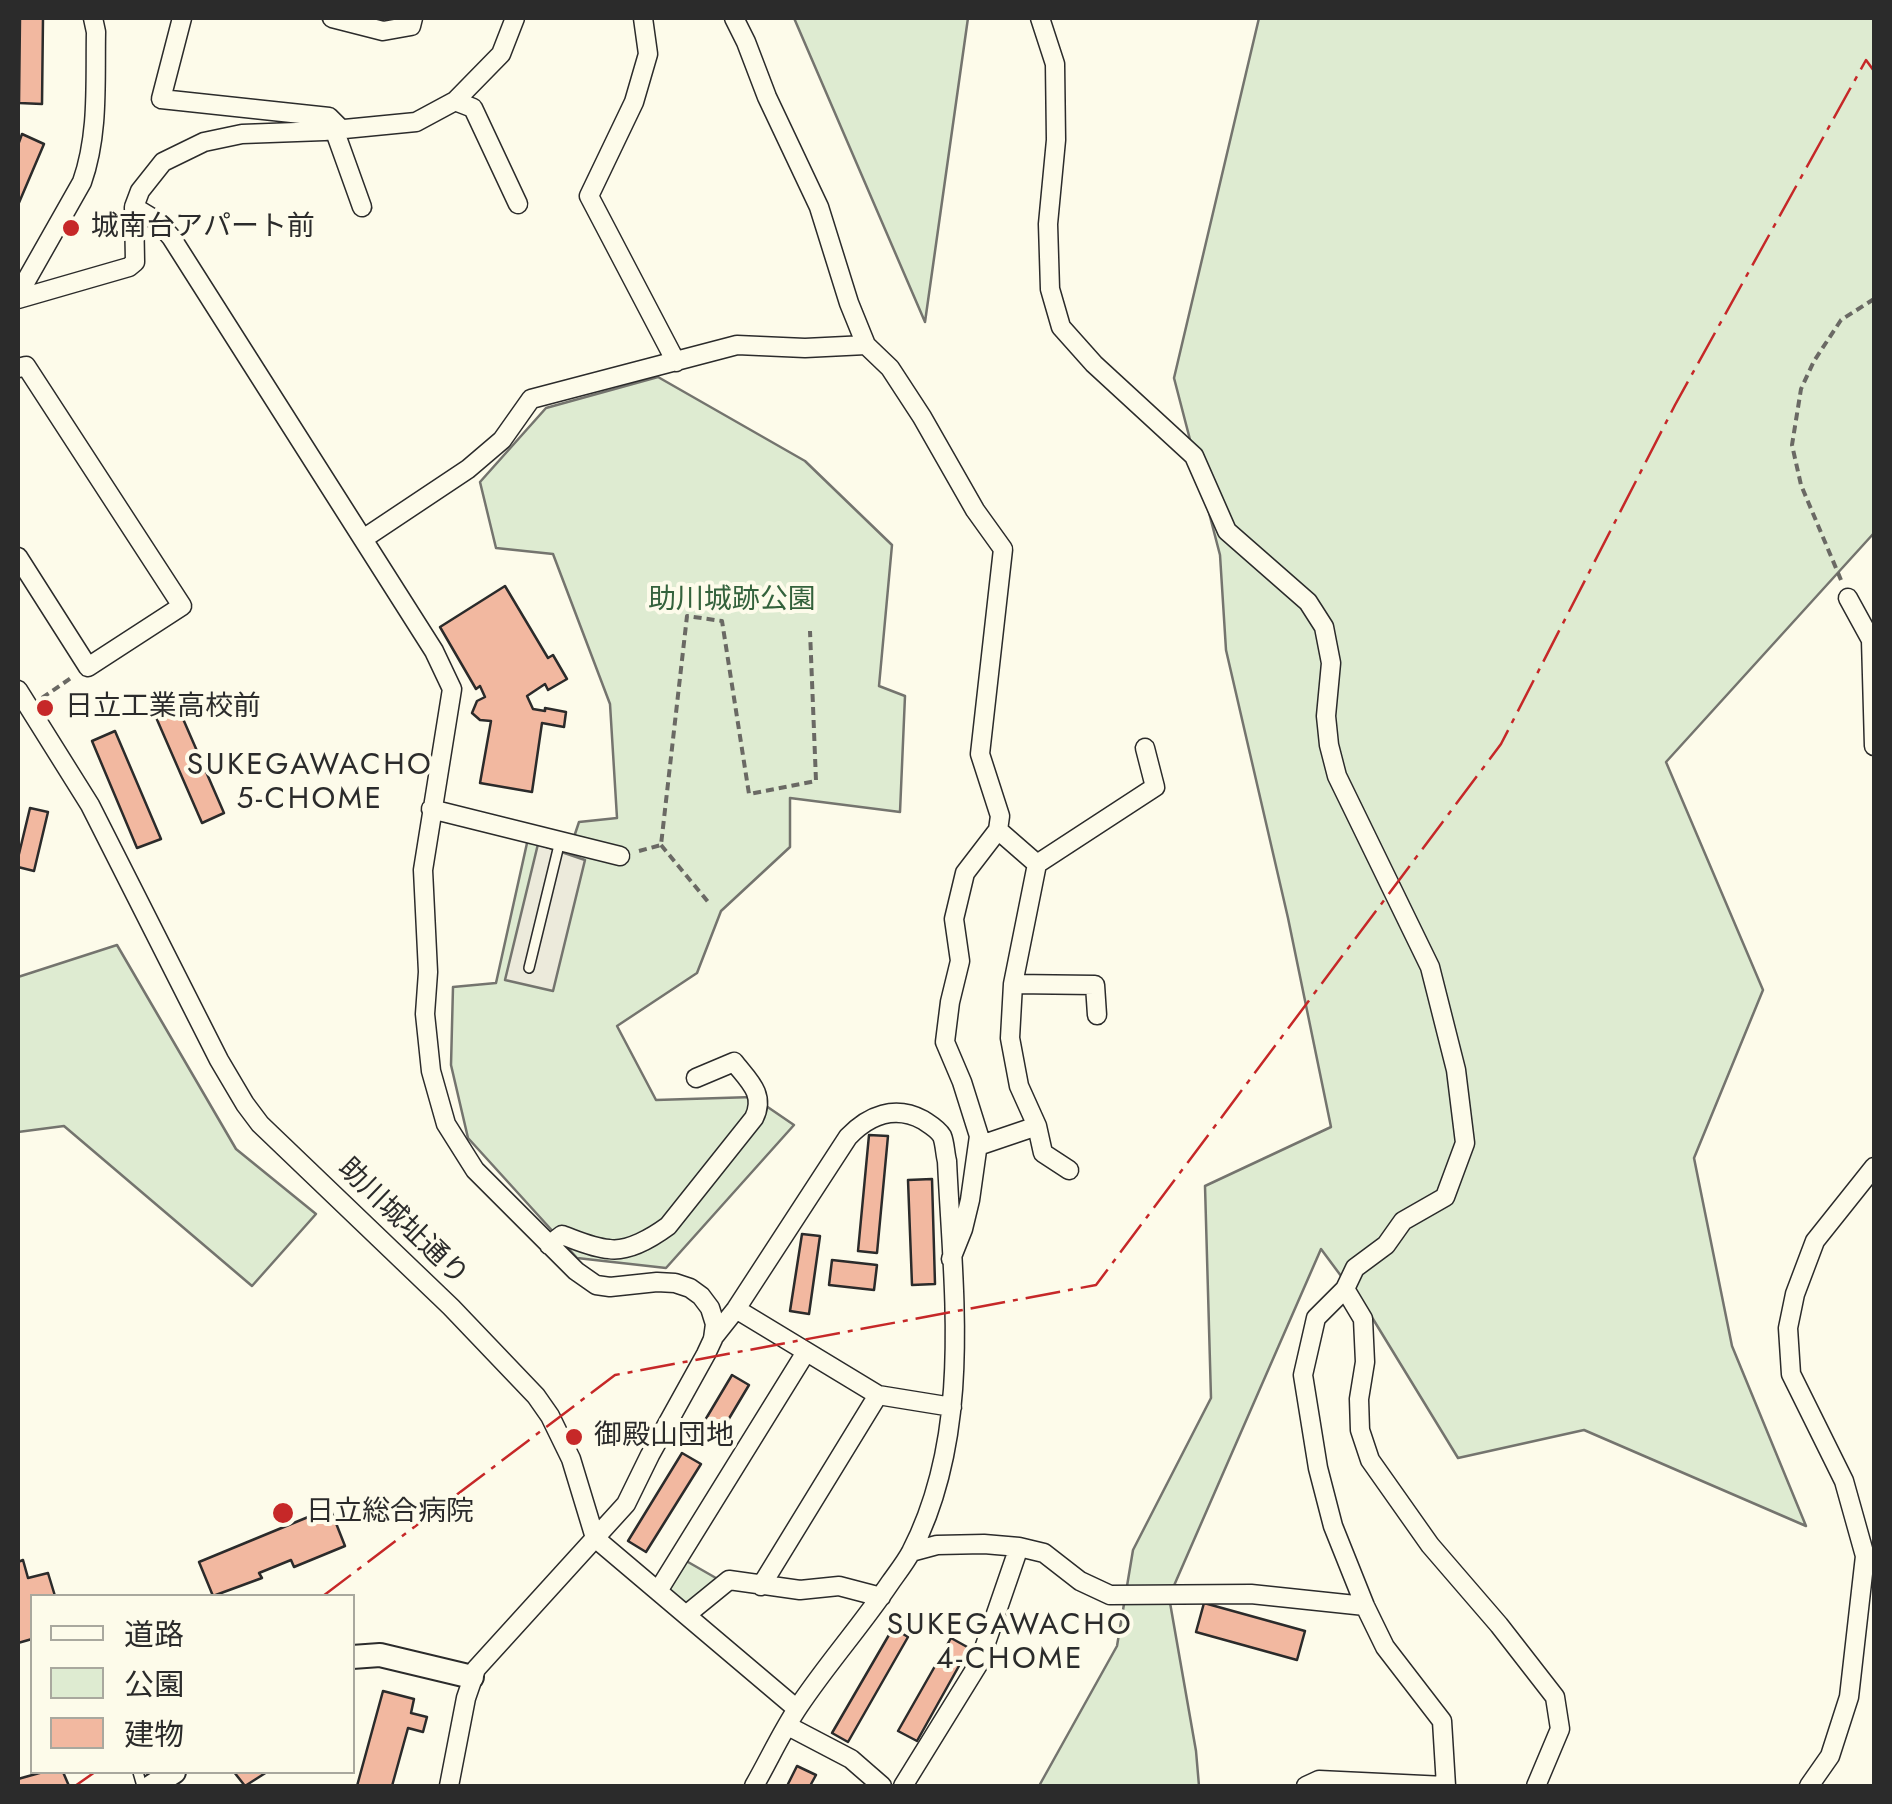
<!DOCTYPE html>
<html>
<head>
<meta charset="utf-8">
<style>
  body { margin:0 }
  #map { position:relative; width:1892px; height:1804px; overflow:hidden; background:#fdfbea; font-family:Jost,"Noto Sans JP",sans-serif }
  canvas { display:block }
  .frame { position:absolute; inset:0; border:20px solid #2b2b2b; pointer-events:none }
  .legend { position:absolute; left:30px; top:1594px; width:325px; height:180px; box-sizing:border-box; background:#fdfbea; border:2px solid #a9a89e; margin:0; padding:12px 18px; list-style:none; font-size:30px; color:#2b2b2b }
  .legend li { display:flex; align-items:center; gap:20px; height:50px }
  .legend b { width:50px; border:2px solid #a9a89e }
</style>
</head>
<body>
<div id="map">
<canvas width="1892" height="1804"></canvas>
<div class="frame"></div>
<ul class="legend">
<li><b style="height:12px;background:#fdfbea"></b>道路</li>
<li><b style="height:28px;background:#deebd1"></b>公園</li>
<li><b style="height:28px;background:#f2b8a0"></b>建物</li>
</ul>
</div>
<script>
const c = document.querySelector('canvas').getContext('2d');
c.lineJoin = 'round';
function paint(path, color) { c.fillStyle = color; c.fill(path, 'evenodd'); }
function stroke(path, color, width, dash) { c.strokeStyle = color; c.lineWidth = width; c.lineCap = dash ? 'butt' : 'round'; c.setLineDash(dash || []); c.stroke(path); }
function write(font, color, halo, rows, align = 'center') {
  c.font = font + ' Jost,"Noto Sans JP",sans-serif'; c.lineWidth = 8; c.setLineDash([]); c.textBaseline = 'middle'; c.strokeStyle = halo; c.fillStyle = color; for (const [text, x, y, turn = 0] of rows) {
    c.save(); c.translate(x, y); c.rotate((+turn || 0) * Math.PI / 180); c.textAlign = isNaN(turn) ? turn : align; if (halo) c.strokeText(text, 0, 0); c.fillText(text, 0, 0); c.restore();
  }
}
const green = new Path2D(`
  M794 18H968L925 322Z
  M1259 18H1874V533L1666 762 1763 990 1694 1158 1732 1346 1806 1526 1584 1430 1458 1458 1373 1319 1321 1249 1169 1597 1196 1751 1199 1786H1039L1117 1646 1133 1550 1211 1398 1205 1186 1331 1127 1288 918 1226 650 1220 555 1174 378Z
  M658 377 805 461 892 545 879 686 905 696 900 812 790 798V847L721 911 697 973 617 1026 656 1100 753 1097 794 1125 666 1268 577 1258 468 1138 451 1065 453 987 496 983 531 825 574 837 579 822 617 818 610 704 553 554 496 548 480 482 546 408Z
  M117 945 236 1149 316 1214 252 1286 64 1126 18 1132V977Z
  M681 1558 723 1582 685 1612 660 1591Z`);
const parking = new Path2D(`
  M538 844 585 860 553 991 505 980Z`);
const building = new Path2D(`
  M20 18H43L42 104 19 103Z
  M22 134 44 144 18 205V145Z
  M505 586 548 658 553 655 567 679 548 690 545 684 527 696 533 709 545 711V708L566 712 564 727 542 723 532 792 480 783 491 721 480 720 472 713 477 701 485 697 480 686 476 689 440 627Z
  M177 705 224 813 202 823 155 715Z
  M115 731 161 839 137 848 92 741Z
  M30 808 48 812 34 871 18 867V858Z
  M869 1135 888 1136 877 1253 858 1251Z
  M932 1179 935 1284 912 1285 908 1180Z
  M802 1234 820 1236 809 1314 790 1311Z
  M832 1260 877 1265 874 1290 829 1285Z
  M732 1375 749 1385 715 1442 698 1432Z
  M682 1453 701 1464 646 1552 628 1541Z
  M330 1508 345 1546 294 1567 291 1560 259 1573 262 1578 213 1596 199 1562Z
  M23 1560 28 1578 48 1573 55 1596H32V1639L18 1643V1562Z
  M1204 1603 1305 1631 1297 1660 1196 1632Z
  M893 1628 908 1637 848 1742 832 1733Z
  M951 1638 969 1648 917 1741 898 1731Z
  M383 1691 414 1699 411 1713 427 1717 423 1732 408 1728 392 1786H357Z
  M797 1766 816 1775 810 1786H787Z
  M43 1772H63L69 1786H18V1779Z
  M234 1772H267L245 1786Z`);
const path = new Path2D(`
  M1841 580 1801 485 1792 445 1801 389 1814 361 1841 320 1874 299
  M42 698 71 678
  M661 845 709 903
  M639 851 661 845 687 616 722 621 749 794 816 781 810 631`);
const service = new Path2D(`
  M529 968 560 841
  M138 1772 142 1786`);
const minor = new Path2D(`
  M182 18 161 99 329 117 341 129
  M332 18 383 31 411 26 413 18
  M643 18 648 54 634 102 589 196 676 362
  M734 18 746 42 767 97 819 207 849 303 866 345 890 368 922 417 975 510 1003 549 980 754 1000 816 998 830 965 873 954 919 960 961 950 1002 945 1042 962 1082 979 1136 970 1200 963 1229 951 1259
  M1040 18 1055 64 1056 140 1048 224 1050 289 1061 327 1094 364 1194 456 1227 531 1308 602 1324 627 1331 663 1326 716 1329 745 1337 776 1430 967 1456 1070 1465 1143 1445 1197 1403 1221 1386 1245 1355 1268 1345 1289 1316 1318 1303 1375 1318 1468 1333 1526 1365 1606 1385 1647 1442 1721 1446 1786
  M455 101 473 108 518 204
  M334 129 362 207
  M134 207 140 191 163 162 204 142 242 134 324 131 416 122 455 101 501 54 515 18
  M18 295 82 182C99 134 95 82 96 32L93 18
  M18 299 129 267 135 262 134 207 157 221 171 237 434 651 452 689 423 870 428 972 425 1014 431 1071 446 1124 475 1170 576 1271 596 1285 610 1287 657 1282 675 1283 690 1288 701 1296 710 1308 715 1324 713 1339 706 1354 650 1455 626 1504 476 1669 466 1698 449 1786
  M18 368 26 366 182 606 88 667 18 557
  M363 539 468 469 502 440 531 399 737 345 805 348 866 345
  M1848 598 1871 640 1874 746
  M18 690 90 805 219 1060 245 1104 260 1124 451 1307 536 1396 550 1416 571 1459 595 1538
  M431 809 620 856
  M998 830 1037 864 1155 787 1145 748
  M1037 864 1013 984 1010 1038 1019 1086 1037 1126 1043 1153 1069 1170
  M1013 984 1095 985 1097 1015
  M978 1146 1037 1126
  M549 1245 562 1235C576 1240 593 1248 609 1249 628 1252 653 1237 668 1226L754 1118C766 1094 748 1080 734 1062L696 1078
  M1345 1289 1363 1319 1365 1362 1359 1399 1360 1430 1370 1460 1430 1545 1499 1625 1555 1697 1560 1729 1536 1786
  M736 1309 878 1395 952 1407
  M713 1338 736 1309 848 1137C869 1115 895 1105 923 1120 929 1124 938 1129 942 1136 945 1143 945 1154 947 1161 953 1291 973 1432 911 1552 905 1563 897 1573 890 1583 861 1626 827 1664 799 1706 782 1731 769 1760 754 1786
  M595 1538 797 1709
  M911 1552 937 1545 984 1544 1019 1547 1044 1553 1080 1581 1110 1595 1251 1594 1365 1606
  M761 1586 878 1395
  M658 1591 806 1352
  M686 1615 729 1580 800 1590 839 1586 881 1597
  M788 1726 851 1759 882 1786
  M903 1786 979 1663 1019 1547
  M1306 1786 1319 1780 1445 1786
  M1809 1786 1830 1756 1849 1697 1865 1556 1844 1481 1791 1374 1788 1328 1795 1294 1815 1241 1874 1167`);
const tertiary = new Path2D(`
  M352 1657 380 1655 472 1677
  M152 1786 174 1772`);
const power = new Path2D(`
  M323 1596 615 1375 1096 1285 1501 744 1675 405 1866 60 1874 71
  M75 1786 95 1772`);
const markers = [
  [71,228,10,"#c62828"],
  [45,708,10,"#c62828"],
  [574,1437,10,"#c62828"],
  [283,1513,12,"#c62828"]
];
const poiNames = [
  ["城南台アパート前",91,228],
  ["日立工業高校前",65,708],
  ["御殿山団地",594,1437],
  ["日立総合病院",306,1513]
];
const parkNames = [
  ["助川城跡公園",732,601]
];
const streetNames = [
  ["助川城址通り",402,1223,44]
];
const neighbourhoodNames = [
  ["SUKEGAWACHO",310,767],
  ["5-CHOME",310,801],
  ["SUKEGAWACHO",1010,1627],
  ["4-CHOME",1010,1661]
];
paint(green, '#deebd1');
stroke(green, '#74746e', 2.5);
paint(parking, '#eceadb');
stroke(parking, '#74746e', 2.5);
paint(building, '#f2b8a0');
stroke(building, '#2b2b2b', 2.5);
stroke(service, '#2b2b2b', 12);
stroke(minor, '#2b2b2b', 21);
stroke(tertiary, '#2b2b2b', 26);
stroke(path, '#6a6964', 4, [8, 5]);
stroke(service, '#fdfbea', 9);
stroke(minor, '#fdfbea', 18);
stroke(tertiary, '#fdfbea', 22);
stroke(power, '#c62828', 2.5, [35, 8, 5, 8]);
for (const [x, y, r, color] of markers) { const dot = new Path2D(); dot.arc(x, y, r, 0, 2 * Math.PI); c.fillStyle = color; c.fill(dot); stroke(dot, '#fdfbea', 4); }
write('28px', '#2b2b2b', '#fdfbea', poiNames, 'left');
write('28px', '#34623c', '#fdfbea', parkNames);
write('28px', '#2b2b2b', '#fdfbea', streetNames);
c.letterSpacing = '2.5px';
write('30px', '#2b2b2b', '#fdfbea', neighbourhoodNames);
c.letterSpacing = '0px';
</script>
</body>
</html>
